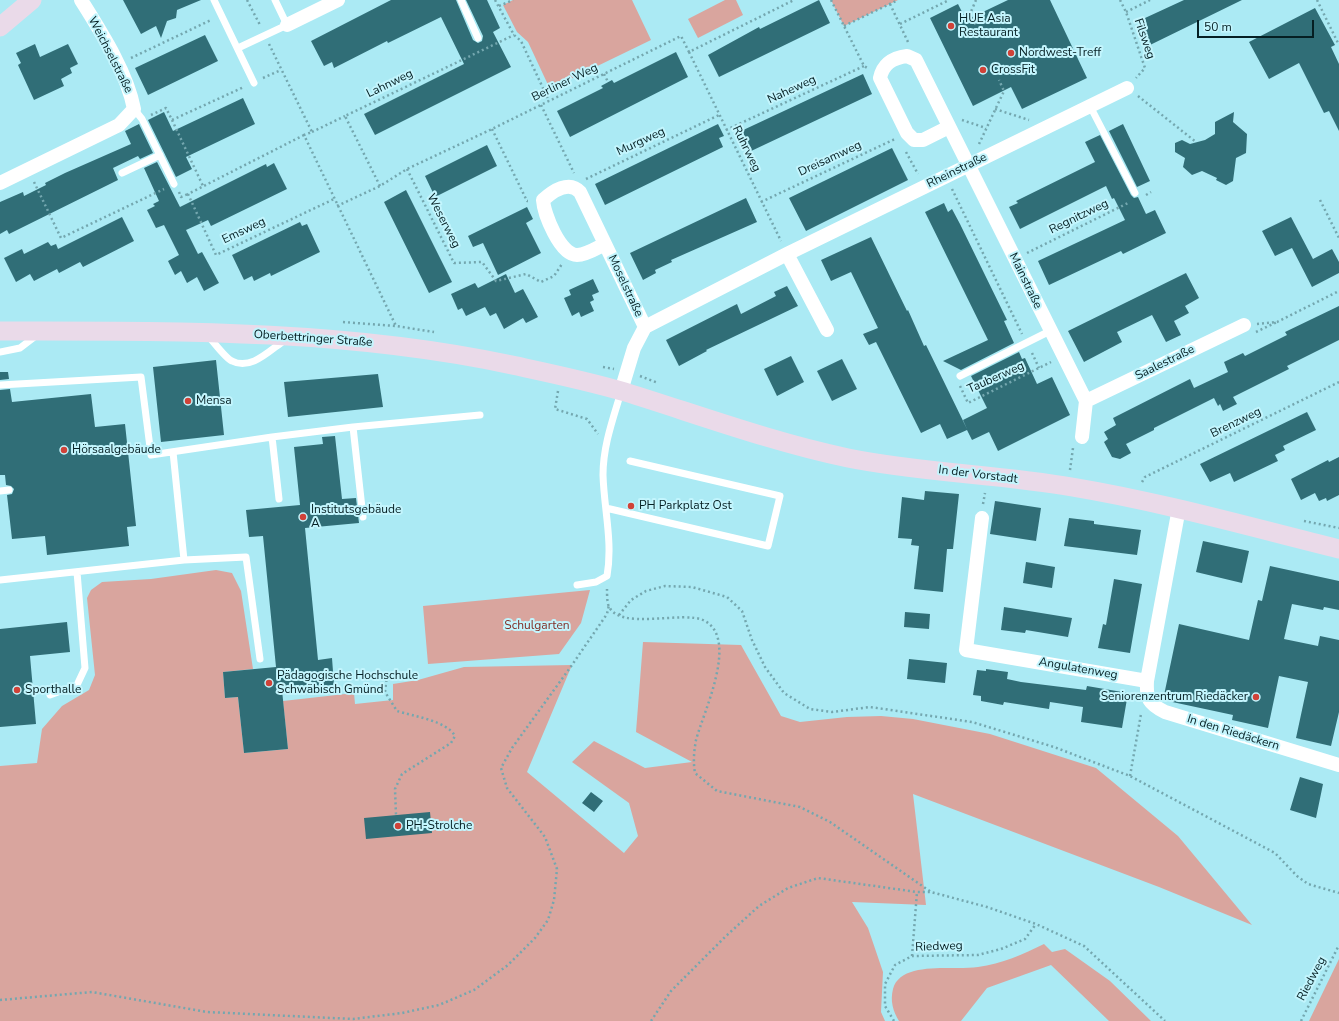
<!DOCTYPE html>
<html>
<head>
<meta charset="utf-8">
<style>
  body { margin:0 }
  #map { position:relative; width:1339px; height:1021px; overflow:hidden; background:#abeaf4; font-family:"Nunito Sans",sans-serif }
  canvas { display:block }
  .scale { position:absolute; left:1197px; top:20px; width:117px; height:18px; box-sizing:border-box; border:2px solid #051f23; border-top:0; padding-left:5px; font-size:12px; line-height:14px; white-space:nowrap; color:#051f23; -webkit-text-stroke:3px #c3f5fd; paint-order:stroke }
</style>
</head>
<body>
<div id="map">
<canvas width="1339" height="1021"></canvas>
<div class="scale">50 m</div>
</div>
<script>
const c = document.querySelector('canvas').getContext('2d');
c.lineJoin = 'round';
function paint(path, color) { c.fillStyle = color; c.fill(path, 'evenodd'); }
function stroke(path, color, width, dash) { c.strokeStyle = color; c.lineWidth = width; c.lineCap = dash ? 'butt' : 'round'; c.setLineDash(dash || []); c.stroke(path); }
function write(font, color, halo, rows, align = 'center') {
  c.font = font + ' "Nunito Sans",sans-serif'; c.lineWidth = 4; c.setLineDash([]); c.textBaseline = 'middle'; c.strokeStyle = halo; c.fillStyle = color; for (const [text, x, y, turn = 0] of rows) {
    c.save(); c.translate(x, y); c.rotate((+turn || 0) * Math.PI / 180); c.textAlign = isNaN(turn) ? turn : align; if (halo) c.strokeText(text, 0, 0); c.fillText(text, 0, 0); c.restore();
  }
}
const green = new Path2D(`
  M513 0H632L651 40 550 89 528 42 517 32 503 5Z
  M725 0H736L743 15 698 38 688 19Z
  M831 0H898L844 26Z
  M216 570 232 573 241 591 253 669 223 672 225 698 238 697 244 753 288 749 283 701 354 693 355 704 393 700V684L418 680 464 667 572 665 527 772 624 853 638 836 629 803 572 762 594 741 645 768 692 762 636 732 643 642 741 645 781 716 800 722 847 717 881 716 913 719 990 734 1096 768 1178 836 1252 925 1159 887 913 794 926 905 852 902 868 928 883 972 881 1012 885 1021H0V766L37 763 42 729 62 706 89 690 95 675 87 598 91 590 102 582 151 579Z
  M590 590 581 623 559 654 428 664 423 606Z
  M1044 944 1052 952 1065 949 1110 981 1151 1021H1109L1051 965 987 988 961 1021H899C893 1011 890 1001 893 989 901 960 954 971 978 967 1002 964 1023 954 1044 944Z
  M1339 959V1021H1309Z`);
const building = new Path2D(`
  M123 0H201L177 10 176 18 167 21 161 38 156 26 141 34Z
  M391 0H456L473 40 478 43 482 41 483 36 466 0H487L500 28 493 32 511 67 375 135 364 114 464 64 441 17 388 43 387 41 334 68 332 62 324 66 311 41Z
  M819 0 830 23 719 77 708 55 759 27 760 29Z
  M1008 0H1050L1087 78 1022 109 1011 87 973 106 930 18 958 4 966 20Z
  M1184 0H1242L1150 45 1139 24 1146 21 1145 18Z
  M1315 8 1335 45 1331 47 1339 64V131L1329 111 1324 113 1299 63 1269 79 1249 42Z
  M205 35 218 61 148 95 135 68Z
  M35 44 40 57 68 44 78 64 70 68 72 73 61 79 64 86 34 100 18 65 21 63 16 53Z
  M676 52 688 77 570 137 557 111 603 88 601 86 612 80 614 83Z
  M863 74 872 94 749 152 739 132Z
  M243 98 255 124 186 157 192 169 176 177 148 120 164 112 173 131Z
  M1234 112 1233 122 1247 134 1246 153 1236 158 1233 181 1226 185 1216 180 1217 178 1202 171 1192 175 1183 167 1185 158 1175 152V143L1182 140 1190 144 1205 140 1215 134V122Z
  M139 124 153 153 140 159 138 156 113 168 118 180 9 234 7 230 0 234V202L23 192 24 196 46 185 45 183 65 173 131 144 125 131Z
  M718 124 724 136 719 138 723 147 605 205 595 184Z
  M1123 124 1150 181 1137 187 1109 131Z
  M1100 135 1131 195 1134 198 1138 197 1146 214 1155 210 1166 233 1123 254 1121 251 1049 285 1038 261 1125 220 1114 198 1112 199 1106 186 1020 229 1009 207 1018 203 1016 201 1095 162 1085 142Z
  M487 145 497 166 435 197 425 176Z
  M892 148 908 180 806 231 789 198Z
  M157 162 180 207 266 164 267 167 274 163 287 189 211 226 208 220 186 230 198 254 202 252 219 283 204 291 197 277 187 283 181 271 175 275 168 261 179 255 164 225 156 228 147 210 155 206 153 204 159 201 144 168Z
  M406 190 452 282 429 293 384 202Z
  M746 198 757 222 671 260 672 262 655 270 656 273 643 280 630 253Z
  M944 203 948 212 952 209 960 224 1007 320 1004 321 1014 343 961 370 943 361 988 340 925 212Z
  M527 207 533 219 526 223 541 253 498 275 483 243 473 247 468 236Z
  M122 217 134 241 83 267 80 262 59 273 57 269 34 281 30 274 16 282 4 258 22 249 24 254 48 242 51 246 56 244 58 249Z
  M1291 217 1313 259 1332 249 1339 262V273L1312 287 1292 248 1275 256 1262 231Z
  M300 222 302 226 307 224 320 252 271 276 270 273 254 281 252 276 244 280 232 255Z
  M871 237 907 311 908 310 924 346 926 345 967 429 963 420 987 408 971 376 1019 352 1022 359 1025 358 1037 384 1052 377 1070 415 998 451 989 432 972 440 967 430 947 439 940 424 921 433 876 342 869 345 863 334 878 328 851 272 831 281 821 260Z
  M1186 273 1199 298 1185 306 1189 313 1174 321 1181 335 1166 342 1152 315 1117 332 1122 342 1084 362 1068 331Z
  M506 274 515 293 523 289 538 317 526 323 523 318 504 329 496 313 490 316 485 307 466 316 462 308 458 310 451 294 475 283 478 288Z
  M593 279 599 292 592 295 594 300 590 302 594 311 581 317 579 312 572 316 564 298 571 295 569 290Z
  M787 286 798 306 706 350 707 351 679 366 666 340 737 304 741 314 776 296 774 292Z
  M1339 306V340L1287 366 1289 369 1233 397 1237 404 1223 411 1220 404 1218 406 1214 398 1154 428V430L1126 444 1131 453 1120 459 1112 457 1104 442 1108 439 1104 432 1116 425 1113 418 1190 379 1194 388 1228 372 1224 362 1243 353 1245 356 1287 335 1285 332Z
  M791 356 804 382 777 396 764 369Z
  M842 359 857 389 832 401 817 371Z
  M216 360 224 435 161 442 153 367Z
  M0 372H8L9 379 0 380Z
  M378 374 383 407 288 417 284 382Z
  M10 389 12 402 91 394 95 427 125 424 136 526 127 527 129 546 47 555 45 536 12 539 7 495 12 494 14 489 11 486 6 485 5 475H0V390Z
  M1307 412 1316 430 1283 446 1285 450 1275 455 1278 461 1234 482 1230 473 1210 482 1200 464Z
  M335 436 342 499 356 498 359 523 305 528 318 660 332 658 334 685 282 690 288 749 244 753 238 697 225 698 223 672 276 667 263 536 249 537 246 510 300 505 294 447 323 444 322 437Z
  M1339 457V495L1327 501 1326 498 1319 501 1315 493 1301 500 1291 479 1328 460 1329 462Z
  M925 491 959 494 953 549H947L943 592 914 589 919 546 911 545 912 539 898 538 902 497 924 500Z
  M995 501 1041 508 1036 541 990 534Z
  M1069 518 1094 521V524L1141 530 1137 555 1064 546Z
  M1203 541 1249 551 1242 583 1196 572Z
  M1026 562 1055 567 1052 588 1023 583Z
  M1270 566 1339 581V610L1324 607 1323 610 1292 604 1284 639 1318 646 1320 636 1339 640V712L1331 746 1296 738 1308 682 1279 676 1268 728 1232 720 1233 715 1163 700 1179 624 1249 640 1258 600 1262 601Z
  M1114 579 1142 584 1130 653 1098 648 1103 624 1106 625Z
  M1004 607 1072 618 1068 637 1026 630 1025 633 1001 630Z
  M905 612 930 614 929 629 904 627Z
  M67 622 70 652 30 656 36 724 0 727V629Z
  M909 659 947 663 945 683 907 679Z
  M986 669 1008 672 1007 679 1021 682 1086 690 1087 686 1128 693 1122 728 1081 722 1083 707 1050 702 1049 709 1004 702 1003 705 981 701V696L973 695 977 670 986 671Z
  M1300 777 1323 784 1316 818 1290 810Z
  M591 792 603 801 594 812 582 803Z
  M430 812 432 833 366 839 364 818Z`);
const path = new Path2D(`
  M247 0 260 25
  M495 0 514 35 521 41 549 101
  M831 0 864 66 869 69
  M976 0 970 14 977 27
  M1120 0 1126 12 1145 68 1136 78
  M1317 0 1339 45
  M890 4 908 42
  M499 6 513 0
  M1126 12 1150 0
  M964 17 970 14
  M900 24 949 0
  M844 26 898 0
  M269 44 312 132 304 135 396 326
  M689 52 781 241
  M131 58 211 20
  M604 74 608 82
  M263 78 281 70
  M1138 96 1196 142
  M541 105 574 173
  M995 109 1029 120
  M151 115 166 108 172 120 244 87
  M172 120 203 186
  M962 120 986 128
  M492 129 527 201H528
  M726 130 864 66
  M312 132 345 116
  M304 135 188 194 216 255 334 199
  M979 144 1004 91 999 80
  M906 152 918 174
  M407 169 454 263 482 262 496 281 526 274 541 282 554 276 562 264
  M586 179 719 115
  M34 182 61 238 164 189
  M380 186 345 116 514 35
  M952 189 1022 334
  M179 192 181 197 188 194
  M1146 195 1151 192
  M1320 200 1339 238
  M761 202 895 139
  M337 206 380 186 407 169 492 129 681 36 689 52 794 0
  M1027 253 1130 202
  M343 322 396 326 434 332
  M1257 324 1277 322 1339 291
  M1256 332 1277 322
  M1032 353 1039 368
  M603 367 614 369
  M640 376 658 383
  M960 386 968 403 1051 362
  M558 391 555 409 587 419 598 434
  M1070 470 1073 448
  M1142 482 1145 477 1339 382
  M983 504 985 493
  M1304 521 1339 528
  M607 589C607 593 607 599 608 604 617 633 684 609 705 621 739 640 703 713 696 740 694 751 693 762 695 773L717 791 800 807 830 822 931 892 987 907 1036 924 1084 946 1165 1021
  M619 615 631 600 646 591 665 586 692 587 727 597 742 611 752 640 765 667 784 693 810 709 832 712 870 707 972 722 1054 747 1130 776 1275 853 1297 876 1308 884 1339 893
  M387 675 385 692 397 711C413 716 447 721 455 736L451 743 402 774 395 789 396 815
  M1130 776 1141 714
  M912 956 917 892
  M0 1000 92 992 207 1012 353 1019 402 1013 439 1005 474 990 508 965 535 938 548 920 554 900 557 869 545 837 507 788 501 768 512 748 572 665 607 614 609 605
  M651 1021 671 991 726 936 759 906 788 888 818 878 917 892H931
  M894 1021 885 1006V984L895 965 912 956 978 955 1001 949 1025 939 1036 924
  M1301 1021 1339 945`);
const lane = new Path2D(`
  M214 0 254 83
  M461 0 478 38
  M238 48 287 25 275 0
  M1090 106 1135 193
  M134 109 142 119 174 184
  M122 173 160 155
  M208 336C214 342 225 358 232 361 251 371 270 350 285 340
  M0 352 20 348 37 335
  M960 376 1050 331
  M0 385 141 377 151 455 272 437
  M353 427 363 517
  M173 452 184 560 246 557 260 659
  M0 491 9 490
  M279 499 272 437 353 427 480 415
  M606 508 768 546 780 496 630 461
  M0 580 184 560
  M577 585 596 582 607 576C613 542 604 509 603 475 603 446 613 419 621 392
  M50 695 77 685 85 668 77 572`);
const street = new Path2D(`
  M287 25 338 0
  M949 127 923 140H914L907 133 880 78C883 64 892 58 907 56L916 60 1086 401 1082 437
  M0 183 119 125 134 109C127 72 101 32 81 0
  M605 244C597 248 586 255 577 255 560 255 544 214 543 200 553 191 569 180 580 192L645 327
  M787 254 827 330
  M621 391 634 348 645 327 787 254 1127 88
  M1086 401 1244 325
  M982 518 966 650 1147 681 1179 508
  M1147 681C1146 699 1149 704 1165 712L1339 765`);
const secondary = new Path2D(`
  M0 27 32 0
  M0 331C171 331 344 329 512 365 549 373 588 381 625 392 699 415 772 442 848 458 922 473 998 474 1072 487 1162 502 1250 527 1339 549`);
const markers = [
  [951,26,4,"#d04238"],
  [1011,53,4,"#d04238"],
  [983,70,4,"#d04238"],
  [188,401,4,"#d04238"],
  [64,450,4,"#d04238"],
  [631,506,4,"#d04238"],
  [303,517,4,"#d04238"],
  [269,683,4,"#d04238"],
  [17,690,4,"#d04238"],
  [1256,697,4,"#d04238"],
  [398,826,4,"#d04238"]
];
const poiNames = [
  ["HUE Asia",959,19],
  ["Restaurant",959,33],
  ["Nordwest-Treff",1019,53],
  ["CrossFit",991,70],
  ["Mensa",196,401],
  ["Hörsaalgebäude",72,450],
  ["PH Parkplatz Ost",639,506],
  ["Institutsgebäude",311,510],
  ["A",311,524],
  ["Pädagogische Hochschule",277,676],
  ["Schwäbisch Gmünd",277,690],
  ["Sporthalle",25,690],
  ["Seniorenzentrum Riedäcker",1248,697,"right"],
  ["PH-Strolche",406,826]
];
const streetNames = [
  ["Filsweg",1144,39,71],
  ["Weichselstraße",110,55,63],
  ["Berliner Weg",565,83,-26],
  ["Lahnweg",390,84,-26],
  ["Naheweg",792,90,-25],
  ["Murgweg",641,142,-25],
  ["Ruhrweg",746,149,64],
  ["Dreisamweg",830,159,-25],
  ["Rheinstraße",957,171,-26],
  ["Regnitzweg",1079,217,-26],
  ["Weserweg",443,221,63],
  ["Emsweg",244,231,-25],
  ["Mainstraße",1025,281,64],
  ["Moselstraße",625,286,65],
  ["Oberbettringer Straße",313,339,4],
  ["Saalestraße",1165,363,-26],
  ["Tauberweg",996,378,-24],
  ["Brenzweg",1236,423,-26],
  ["In der Vorstadt",978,475,7],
  ["Angulatenweg",1078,669,10],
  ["In den Riedäckern",1233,733,17],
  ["Riedweg",939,947,-2],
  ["Riedweg",1312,979,-62]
];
const parkNames = [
  ["Schulgarten",537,626]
];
paint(green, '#d9a59e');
paint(building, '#306e77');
stroke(path, '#74a7af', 2.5, [2, 3]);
stroke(lane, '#fff', 7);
stroke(street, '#fff', 14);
stroke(secondary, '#eadae9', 19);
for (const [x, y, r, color] of markers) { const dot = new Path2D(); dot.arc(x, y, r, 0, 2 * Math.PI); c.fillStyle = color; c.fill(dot); stroke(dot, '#c3f5fd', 1.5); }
write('12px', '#051f23', '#c3f5fd', poiNames, 'left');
write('12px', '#051f23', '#c3f5fd', streetNames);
write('12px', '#822e26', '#c3f5fd', parkNames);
</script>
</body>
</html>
